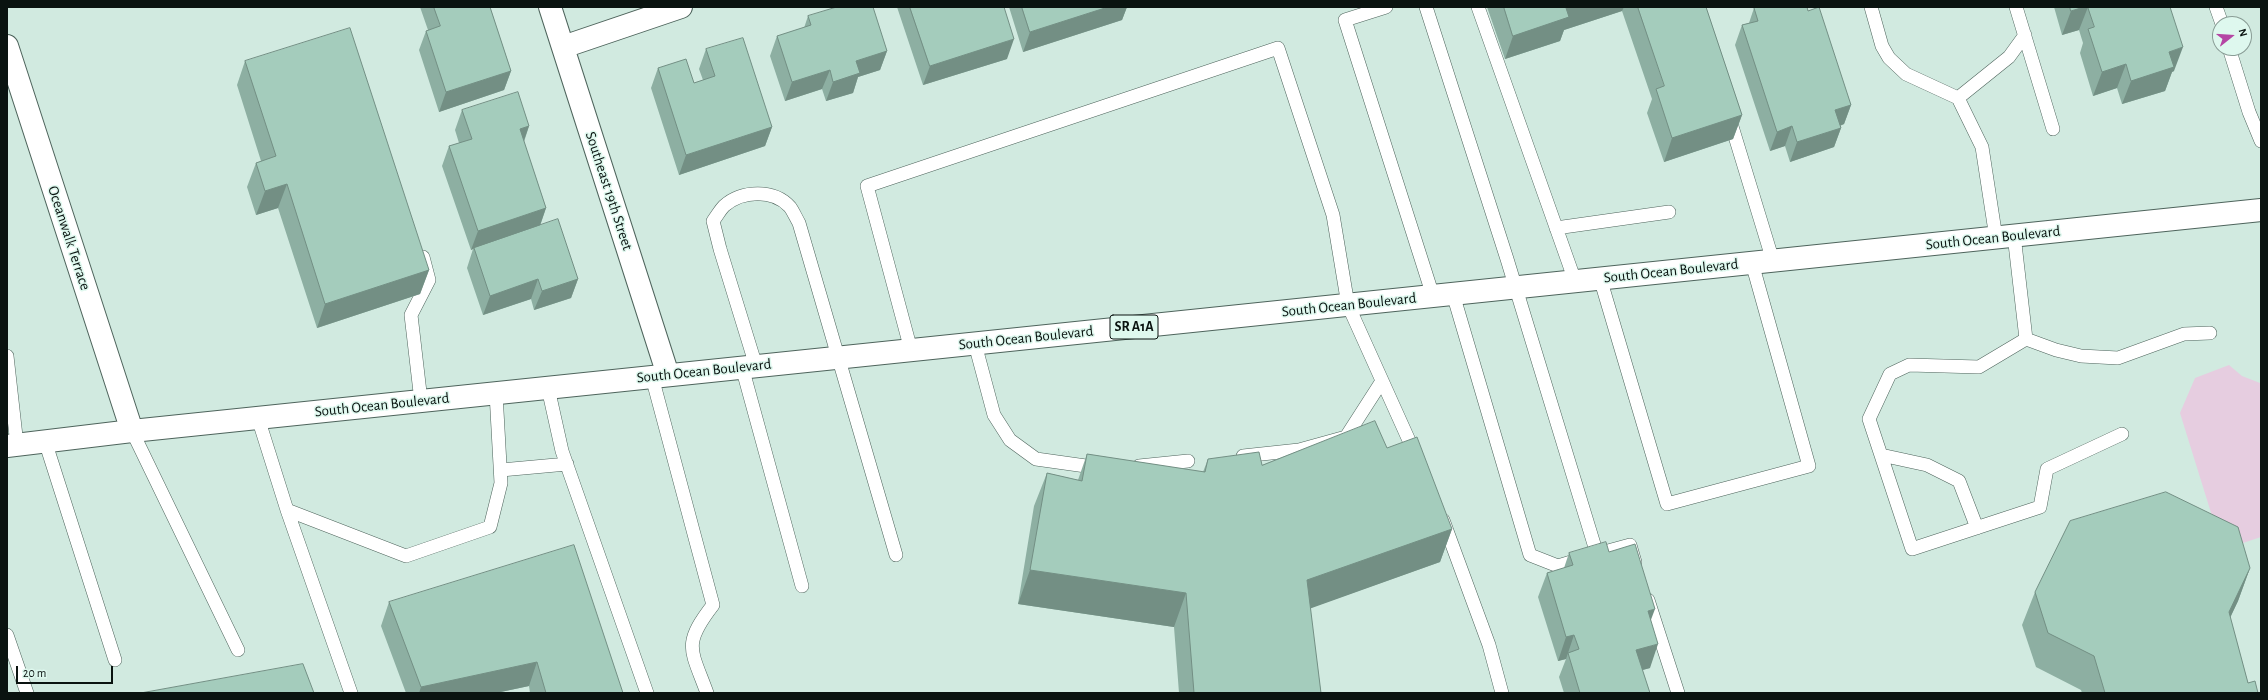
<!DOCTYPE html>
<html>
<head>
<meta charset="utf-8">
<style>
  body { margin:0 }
  #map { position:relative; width:2268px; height:700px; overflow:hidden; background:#d1eae0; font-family:"Alegreya Sans",sans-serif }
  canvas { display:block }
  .frame { position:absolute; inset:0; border:8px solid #0a1310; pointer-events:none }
  .north { position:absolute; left:2212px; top:16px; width:40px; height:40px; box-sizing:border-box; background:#def8ee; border:1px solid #899c95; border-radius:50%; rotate:73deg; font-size:11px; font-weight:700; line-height:16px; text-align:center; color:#0a1310 }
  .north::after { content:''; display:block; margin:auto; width:14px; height:18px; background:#b546a4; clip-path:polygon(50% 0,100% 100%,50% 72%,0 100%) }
  .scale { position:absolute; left:16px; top:666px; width:97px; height:18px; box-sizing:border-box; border:2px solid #0a1310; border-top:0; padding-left:5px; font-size:12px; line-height:14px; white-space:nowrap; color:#0a1310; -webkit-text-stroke:3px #def8ee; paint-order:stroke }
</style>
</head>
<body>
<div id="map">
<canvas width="2268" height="700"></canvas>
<div class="frame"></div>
<div class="north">N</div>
<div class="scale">20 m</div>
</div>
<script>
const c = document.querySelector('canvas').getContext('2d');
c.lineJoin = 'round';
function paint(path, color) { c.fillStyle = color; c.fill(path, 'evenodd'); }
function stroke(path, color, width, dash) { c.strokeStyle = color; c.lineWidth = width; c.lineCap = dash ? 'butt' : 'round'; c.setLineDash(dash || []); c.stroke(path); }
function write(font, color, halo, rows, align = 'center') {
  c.font = font + ' "Alegreya Sans",sans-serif'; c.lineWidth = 3; c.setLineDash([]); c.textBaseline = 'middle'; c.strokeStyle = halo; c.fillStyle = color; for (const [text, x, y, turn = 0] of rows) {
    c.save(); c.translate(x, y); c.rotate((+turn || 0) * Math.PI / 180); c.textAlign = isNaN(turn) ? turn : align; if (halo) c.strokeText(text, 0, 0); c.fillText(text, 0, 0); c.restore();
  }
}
const green = new Path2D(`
  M2229 365 2242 376 2260 383 2261 388V537L2240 544 2217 532 2180 413 2195 378Z`);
const service = new Path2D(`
  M1386 7 1345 20 1433 296
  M1426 7 1507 259 1597 554 1558 566 1530 555 1453 294
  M1478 7 1575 281
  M1871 7 1882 46 1889 58 1906 74 1958 98 1982 147 1996 238
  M2016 7 2053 129
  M2216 7 2222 24
  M2229 48 2249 112 2261 141
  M1958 98 2009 57 2025 35
  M1730 120 1773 261
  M1556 228 1669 212
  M2014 235 2026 339 1979 367 1909 365 1890 374 1869 419 1912 549 2040 507 2047 469 2122 434
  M1600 278 1667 504 1809 466 1752 263
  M2026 339 2056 350 2081 356 2118 358 2184 334 2210 333
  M975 344 994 415 1010 440 1036 459 1100 468
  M911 350 867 186 1278 48 1333 215 1348 305 1416 456
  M7 356 17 445
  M756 366 720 249 713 221C717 216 720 210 724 206 742 190 774 189 790 207 793 211 796 218 799 223L896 555
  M742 367 802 586
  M652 377 713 605C682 645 691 649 707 693
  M548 388 562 451 647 693
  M421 401 411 315 429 280 423 257
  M258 418 287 510 406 556 490 527 501 483 496 393
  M132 431 238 650
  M45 441 115 660
  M1881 455 1927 465 1959 481 1977 528
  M1243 456 1299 450 1346 437 1382 381
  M1139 466 1188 461
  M501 470 567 464
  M287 510 351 693
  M1443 520 1489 645 1502 693
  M1597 554 1630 545 1635 562
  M1648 600 1678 693
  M7 635 27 693`);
const minor = new Path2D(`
  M550 7 668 375
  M7 46 132 431
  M563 47 681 7`);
const primary = new Path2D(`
  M7 446 132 431 2261 210`);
const wall = new Path2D(`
  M420 7H490L511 71 504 90 439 112 419 50 426 31 428 30Z
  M897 7H1004L1007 59 923 85Z
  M1009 7H1127L1122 20 1023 52Z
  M1487 7H1706L1742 115 1733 139 1664 162 1647 113 1652 99 1622 11 1564 30 1560 41 1505 59Z
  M2054 7H2170L2174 71 2172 72 2165 91 2122 104 2117 88 2093 96 2080 53 2083 43 2079 30 2062 35Z
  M1754 8 1808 11 1851 105 1844 124 1840 126 1841 128 1834 147 1790 162 1785 146 1770 151 1735 45 1742 25 1749 23Z
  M808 16 887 51 880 70 858 77 853 93 826 101 822 89 785 101 770 56 777 36 804 28Z
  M706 49 772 127 765 146 679 175 651 88 658 68 694 83 703 80 699 69Z
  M245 61 429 270 420 294 317 328 278 208 256 215 247 187 256 163 261 161 237 85Z
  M462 110 529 126 524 142 546 208 540 226 578 279 571 298 534 310 531 299 483 315 467 268 473 249 471 250 442 166 449 146 459 143 455 130Z
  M1387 448 1452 529 1440 562 1310 608 1321 693H1179L1174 627 1018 604 1034 506 1047 473 1078 480 1087 454 1203 472 1208 459 1262 465Z
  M1609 552 1651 620 1650 668 1642 670 1650 693H1564L1559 677 1566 659 1558 661 1538 597 1547 573 1564 568 1569 553Z
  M2250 568 2238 601 2230 617 2248 683 2258 693H2082L2081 690 2036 667 2022 625 2035 592Z
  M389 602 623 693H530L529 686 496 693H406L381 626Z`);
const shadedWall = new Path2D(`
  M1108 7H1127L1122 20 1023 52 1030 32Z
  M1570 7H1624L1622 11 1564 30 1560 41 1505 59 1513 36 1566 8Z
  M2084 7H2088L2079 30 2062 35 2071 11Z
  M1014 39 1007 59 923 85 930 66Z
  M2183 47 2174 71 2172 72 2165 91 2122 104 2131 81 2169 52Z
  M887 51 880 70 858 77 853 93 826 101 833 82 856 61Z
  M2126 64 2117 88 2093 96 2102 72Z
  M830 70 822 89 785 101 792 82Z
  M511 71 504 90 439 112 446 92Z
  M1851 105 1844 124 1828 130 1835 110Z
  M1742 115 1733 139 1664 162 1672 138Z
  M529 126 522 146 520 129Z
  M1792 126 1785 146 1770 151 1777 132Z
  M772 127 765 146 679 175 686 155Z
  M1841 128 1834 147 1790 162 1797 142Z
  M287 184 278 208 256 215 265 191Z
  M546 208 539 228 474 248 473 249 471 250 478 231Z
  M429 270 420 294 317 328 325 304Z
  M538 279 531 299 483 315 490 296Z
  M578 279 571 298 534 310 542 291Z
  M1452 529 1440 562 1295 614 1307 580Z
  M2250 568 2238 601 2217 646 2229 612Z
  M1030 570 1186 593 1174 627 1018 604Z
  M1655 609 1646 633 1648 611Z
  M1574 635 1566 659 1558 661 1566 637Z
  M1658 644 1650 668 1628 674 1636 650Z
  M537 662 529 686 496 693H419L421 687Z`);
const building = new Path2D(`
  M434 7H490L511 71 446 92 426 31 440 26Z
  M837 7H873L887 51 856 61 860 73 833 82 830 70 792 82 777 36 811 25 808 16Z
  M910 7H1004L1014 39 930 66Z
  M1022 7H1108L1030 32Z
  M1504 7H1570L1566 8 1569 17 1513 36Z
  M1638 7H1706L1742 115 1672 138 1656 89 1664 86Z
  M1758 7H1807L1808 11 1819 7 1851 105 1835 110 1841 128 1797 142 1792 126 1777 132 1742 25 1758 21 1754 8Z
  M2070 7H2084L2071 11Z
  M2088 7H2170L2183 47 2169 52 2174 67 2131 81 2126 64 2102 72 2088 29 2094 27Z
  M350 28 429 270 325 304 287 184 265 191 256 163 276 156 245 61Z
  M743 38 772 127 686 155 658 68 686 59 694 83 715 76 706 49Z
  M518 92 529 126 520 129 546 208 478 231 449 146 472 139 462 110Z
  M558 219 578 279 542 291 538 279 490 296 474 248Z
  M1375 421 1387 448 1417 437 1452 529 1307 580 1321 693H1194L1186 593 1030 570 1047 473 1082 481 1087 454 1205 472 1208 459 1259 452 1262 465Z
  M2166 492 2238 527 2250 568 2229 612 2248 683 2255 681 2258 693H2105L2094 656 2048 633 2035 592 2070 521Z
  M1606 542 1609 552 1635 544 1655 609 1648 611 1658 644 1636 650 1650 693H1580L1568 653 1579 649 1574 635 1566 637 1547 573 1573 565 1569 553Z
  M574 545 623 693H546L537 662 421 687 389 602Z
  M303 664 314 693H141Z`);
const shields = [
  [1134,327,48]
];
const shieldNames = [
  ["SR A1A",1134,327]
];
const streetNames = [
  ["Southeast 19th Street",609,191,72],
  ["Oceanwalk Terrace",69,238,72],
  ["South Ocean Boulevard",1993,238,-6],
  ["South Ocean Boulevard",1671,271,-6],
  ["South Ocean Boulevard",1349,305,-6],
  ["South Ocean Boulevard",1026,338,-6],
  ["South Ocean Boulevard",704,371,-6],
  ["South Ocean Boulevard",382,405,-6]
];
paint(green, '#e6cde0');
stroke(service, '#4e645c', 14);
stroke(minor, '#4e645c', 24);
stroke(primary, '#4e645c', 24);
stroke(service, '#fff', 13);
stroke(minor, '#fff', 22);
stroke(primary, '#fff', 22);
paint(wall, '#8dafa2');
paint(shadedWall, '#738f84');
paint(building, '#a4ccbc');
stroke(building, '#738f84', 1);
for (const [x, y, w] of shields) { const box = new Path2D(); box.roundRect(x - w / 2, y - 12, w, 24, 3); c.fillStyle = '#def8ee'; c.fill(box); stroke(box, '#0a1310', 1); }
write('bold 14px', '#0a1310', null, shieldNames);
write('15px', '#0a1310', '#def8ee', streetNames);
</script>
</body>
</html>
